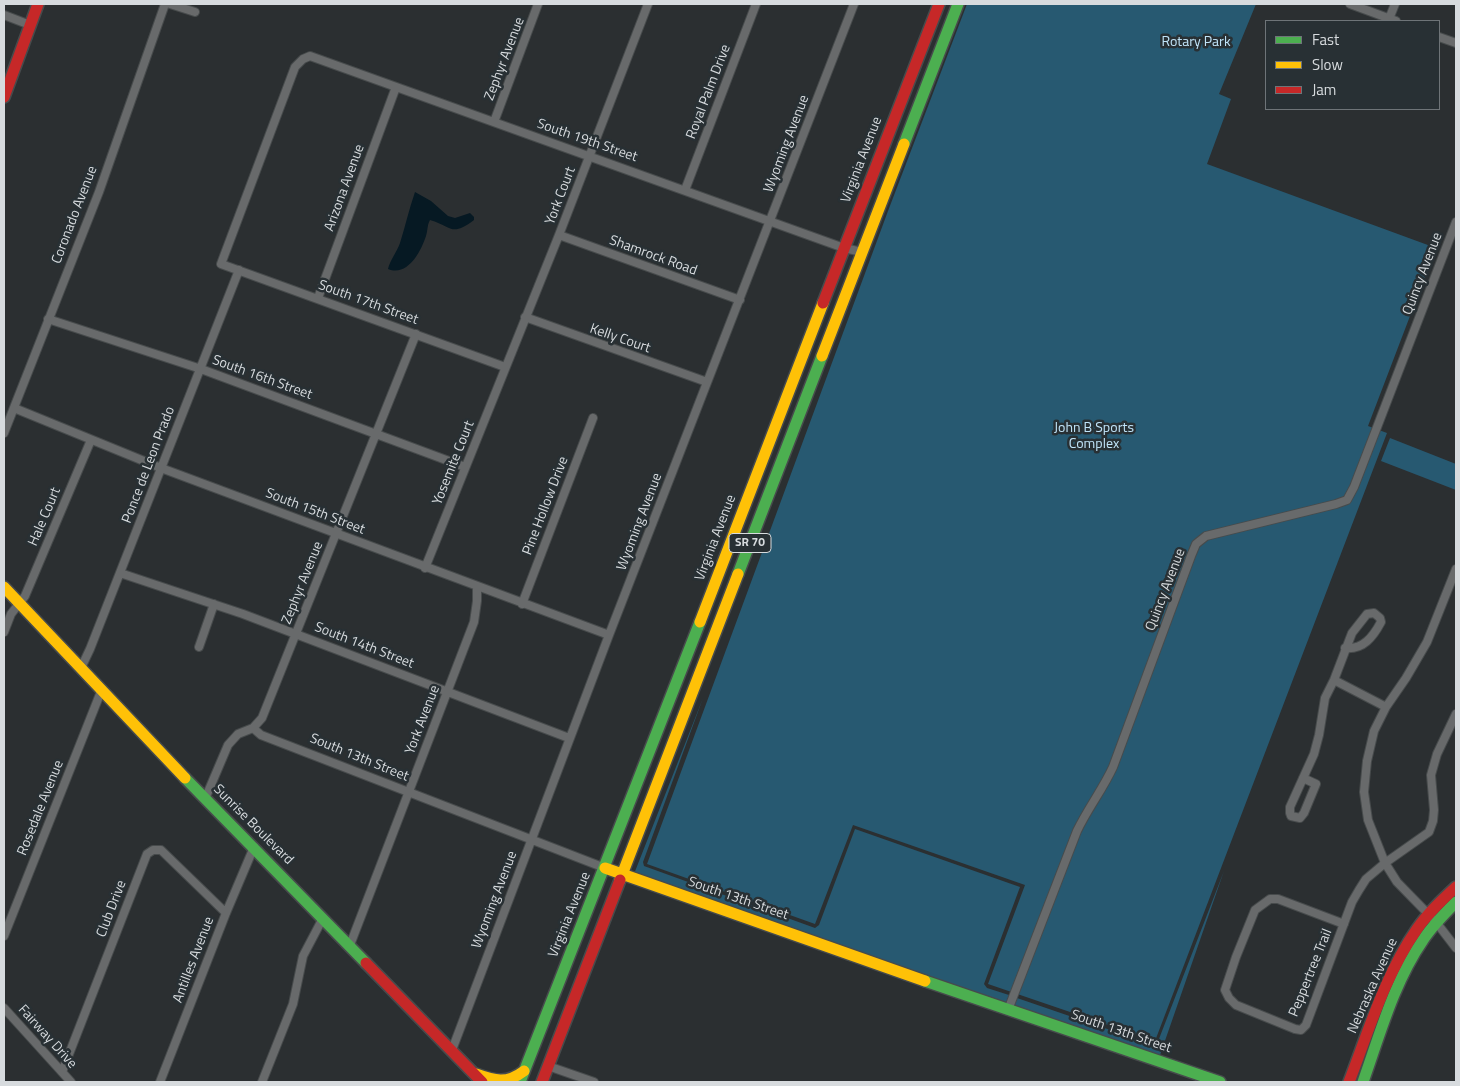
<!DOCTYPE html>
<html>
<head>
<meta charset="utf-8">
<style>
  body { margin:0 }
  #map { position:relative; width:1460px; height:1086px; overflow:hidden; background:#2b2f31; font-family:"Titillium Web",sans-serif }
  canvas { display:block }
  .frame { position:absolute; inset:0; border:5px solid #d7dbde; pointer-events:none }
  .legend { position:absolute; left:1265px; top:20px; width:175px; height:90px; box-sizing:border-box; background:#283034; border:1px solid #6e7478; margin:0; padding:6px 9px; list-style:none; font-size:15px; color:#d7dbde }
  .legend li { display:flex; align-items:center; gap:10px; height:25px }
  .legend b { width:25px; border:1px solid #6e7478 }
</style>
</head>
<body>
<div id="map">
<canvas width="1460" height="1086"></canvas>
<div class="frame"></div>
<ul class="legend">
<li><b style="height:6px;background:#4caf50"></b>Fast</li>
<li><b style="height:6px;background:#ffc107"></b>Slow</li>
<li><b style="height:6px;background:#c62828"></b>Jam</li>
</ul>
</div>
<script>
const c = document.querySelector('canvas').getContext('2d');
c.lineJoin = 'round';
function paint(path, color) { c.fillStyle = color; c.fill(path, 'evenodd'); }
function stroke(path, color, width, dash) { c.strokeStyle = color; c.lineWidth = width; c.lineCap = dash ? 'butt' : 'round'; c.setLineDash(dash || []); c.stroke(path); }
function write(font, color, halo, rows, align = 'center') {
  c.font = font + ' "Titillium Web",sans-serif'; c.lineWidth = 5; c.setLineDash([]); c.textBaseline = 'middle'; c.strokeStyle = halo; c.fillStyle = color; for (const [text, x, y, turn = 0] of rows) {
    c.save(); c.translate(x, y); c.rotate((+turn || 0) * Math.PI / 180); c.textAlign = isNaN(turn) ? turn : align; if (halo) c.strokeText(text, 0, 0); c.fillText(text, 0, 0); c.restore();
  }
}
const green = new Path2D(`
  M967 4H1256L1219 94 1231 99 1207 164 1436 248 1368 426 1387 433 1155 1041 988 984 1025 885 853 825 815 924 647 864 888 211Z
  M1390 438 1456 464V490L1381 461Z
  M703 698 643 862 644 866 815 928 819 925 855 829 1020 887 984 984 987 988 1009 995 1006 1005 634 874Z
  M1224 871 1159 1058 1013 1008 1017 998 1154 1045 1157 1044Z`);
const water = new Path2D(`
  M415 192 431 201 448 216 455 218 470 213 474 217V220C451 237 453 227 430 220 427 225 428 230 426 236 421 251 408 277 388 269 390 260 397 252 400 243 405 227 409 209 415 192Z`);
const street = new Path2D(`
  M170 4 195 12
  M1350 4 1396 21
  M4 15 30 25
  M1389 19 1395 4
  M1439 37 1456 43
  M494 122 538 4
  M685 190 756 4
  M559 235 740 300
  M318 298 396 87
  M525 317 707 382
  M48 319 201 369 465 467
  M505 367 221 264 295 67 303 59 310 56 844 248 862 252
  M14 408 161 468 609 635
  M4 433 99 192 165 4
  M425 568 559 235 648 4
  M1456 569 1427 642 1406 678 1386 707 1374 731 1367 761 1364 792 1368 820 1385 863 1397 882 1436 922 1456 948
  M120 573 243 614 569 738
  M522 604 593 418
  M4 632 11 614 25 596 91 440
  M199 647 214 604
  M81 668 90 649 239 270
  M1334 680 1386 707
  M253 728 261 735 605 868
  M1303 778 1316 784 1304 813 1300 818 1291 816 1290 813V807L1314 754 1319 735 1325 698 1334 680 1352 633 1367 614 1374 613 1380 618 1381 622C1373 637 1363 650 1345 648
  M205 799 228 745 238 734 253 728 262 718 416 334
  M1344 924 1278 899H1270L1255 910 1236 957 1225 990 1229 998 1236 1005 1295 1029 1301 1030 1306 1025 1352 902 1359 890 1366 879 1385 863 1429 832 1433 821 1434 810 1431 775 1437 754 1456 714
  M4 936 102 689
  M350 945 474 622 477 601V586
  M4 1008 71 1082
  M1008 1010 1077 831C1088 808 1103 789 1113 767L1191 556 1196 544 1206 536 1336 504 1347 500 1354 487 1456 222
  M452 1050 609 635 854 4
  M548 1066 594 1082
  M62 1072 147 854 153 850H161L226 913
  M160 1082 226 913 254 847
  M262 1082 293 1004 303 956 323 918`);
const fast = new Path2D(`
  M904 144 958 4
  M738 574 822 356
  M185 778 366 963
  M925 981 1220 1082
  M520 1082 700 622
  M1363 1082C1380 1034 1394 982 1423 940 1432 926 1444 914 1456 902`);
const slow = new Path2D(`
  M822 356 904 144
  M4 587 185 778
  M700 622 823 303
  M605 868 925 981
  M620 880 738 574
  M476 1074C495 1081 507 1084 524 1071`);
const jam = new Path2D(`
  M4 97 38 4
  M823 303 939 4
  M366 963 482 1082
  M542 1082 620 880
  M1349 1082C1369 1030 1385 975 1417 929 1428 913 1442 900 1456 887`);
const shields = [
  [750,543,42]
];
const shieldNames = [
  ["SR 70",750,543]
];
const parkNames = [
  ["Rotary Park",1196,43],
  ["John B Sports",1094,429],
  ["Complex",1094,445]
];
const streetNames = [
  ["Zephyr Avenue",505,59,-69],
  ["Royal Palm Drive",709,92,-69],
  ["South 19th Street",587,141,19],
  ["Wyoming Avenue",787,144,-69],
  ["Virginia Avenue",862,160,-69],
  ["Arizona Avenue",345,188,-70],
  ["York Court",561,196,-69],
  ["Coronado Avenue",75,215,-69],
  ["Shamrock Road",653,256,20],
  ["Quincy Avenue",1423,274,-69],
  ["South 17th Street",368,303,20],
  ["Kelly Court",620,339,19],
  ["South 16th Street",262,378,20],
  ["Yosemite Court",454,463,-68],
  ["Ponce de Leon Prado",149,465,-69],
  ["Pine Hollow Drive",546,506,-69],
  ["South 15th Street",315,512,21],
  ["Hale Court",45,517,-67],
  ["Wyoming Avenue",640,522,-69],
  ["Virginia Avenue",716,538,-69],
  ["Zephyr Avenue",303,583,-68],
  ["Quincy Avenue",1166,590,-69],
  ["South 14th Street",364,646,21],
  ["York Avenue",423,720,-69],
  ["South 13th Street",359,758,22],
  ["Rosedale Avenue",41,808,-68],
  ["Sunrise Boulevard",253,825,45],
  ["South 13th Street",738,899,19],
  ["Wyoming Avenue",495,900,-69],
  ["Club Drive",112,909,-69],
  ["Virginia Avenue",570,915,-68],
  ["Antilles Avenue",194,960,-69],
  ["Peppertree Trail",1311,973,-68],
  ["Nebraska Avenue",1373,986,-66],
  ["South 13th Street",1121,1032,19],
  ["Fairway Drive",47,1037,48]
];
paint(green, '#275971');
paint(water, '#061923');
stroke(street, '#474b4c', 10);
stroke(fast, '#474b4c', 14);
stroke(slow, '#474b4c', 14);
stroke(jam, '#474b4c', 14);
stroke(street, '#686a6b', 8);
stroke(fast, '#4caf50', 11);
stroke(slow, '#ffc107', 11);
stroke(jam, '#c62828', 11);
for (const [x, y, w] of shields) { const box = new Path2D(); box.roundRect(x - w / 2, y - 9.5, w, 19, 4); c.fillStyle = '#283034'; c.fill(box); stroke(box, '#d7dbde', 1); }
write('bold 12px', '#d7dbde', null, shieldNames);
write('14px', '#c0e4f9', '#283034', parkNames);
write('14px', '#d7dbde', '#283034', streetNames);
</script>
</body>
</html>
